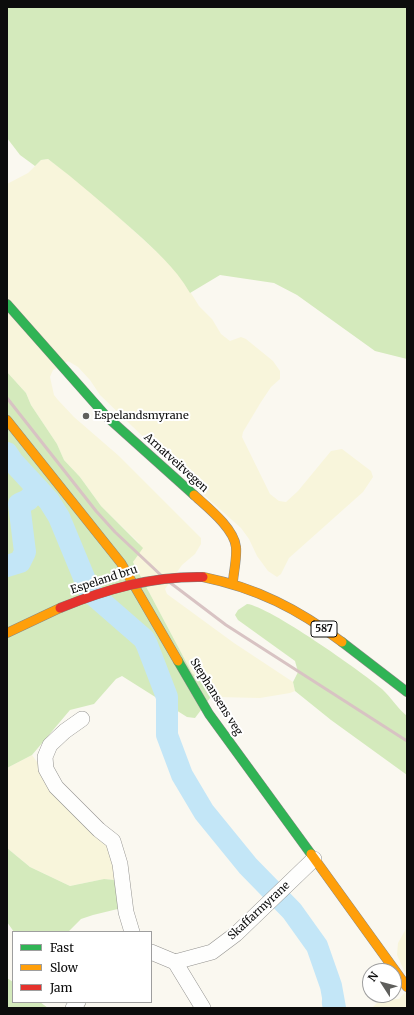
<!DOCTYPE html>
<html>
<head>
<meta charset="utf-8">
<style>
  body { margin:0 }
  #map { position:relative; width:414px; height:1015px; overflow:hidden; background:#faf8f0; font-family:Merriweather,serif }
  canvas { display:block }
  .frame { position:absolute; inset:0; border:8px solid #0c0c0c; pointer-events:none }
  .legend { position:absolute; left:12px; top:931px; width:140px; height:72px; box-sizing:border-box; background:#fff; border:1px solid #9e9e9e; margin:0; padding:5px 7px; list-style:none; font-size:12px; color:#0c0c0c }
  .legend li { display:flex; align-items:center; gap:8px; height:20px }
  .legend b { width:20px; border:1px solid #9e9e9e }
  .north { position:absolute; left:362px; top:963px; width:40px; height:40px; box-sizing:border-box; background:#fff; border:1px solid #9e9e9e; border-radius:50%; rotate:306deg; font-size:11px; font-weight:700; line-height:16px; text-align:center; color:#0c0c0c }
  .north::after { content:''; display:block; margin:auto; width:14px; height:18px; background:#5f5f5c; clip-path:polygon(50% 0,100% 100%,50% 72%,0 100%) }
</style>
</head>
<body>
<div id="map">
<canvas width="414" height="1015"></canvas>
<div class="frame"></div>
<ul class="legend">
<li><b style="height:5px;background:#30b455"></b>Fast</li>
<li><b style="height:5px;background:#ff9f0a"></b>Slow</li>
<li><b style="height:5px;background:#e5322d"></b>Jam</li>
</ul>
<div class="north">N</div>
</div>
<script>
const c = document.querySelector('canvas').getContext('2d');
c.lineJoin = 'round';
function paint(path, color) { c.fillStyle = color; c.fill(path, 'evenodd'); }
function stroke(path, color, width, dash) { c.strokeStyle = color; c.lineWidth = width; c.lineCap = dash ? 'butt' : 'round'; c.setLineDash(dash || []); c.stroke(path); }
function write(font, color, halo, rows, align = 'center') {
  c.font = font + ' Merriweather,serif'; c.lineWidth = 4; c.setLineDash([]); c.textBaseline = 'middle'; c.strokeStyle = halo; c.fillStyle = color; for (const [text, x, y, turn = 0] of rows) {
    c.save(); c.translate(x, y); c.rotate((+turn || 0) * Math.PI / 180); c.textAlign = isNaN(turn) ? turn : align; if (halo) c.strokeText(text, 0, 0); c.fillText(text, 0, 0); c.restore();
  }
}
const farmland = new Path2D(`
  M48 159 86 187 168 262 183 280 199 306 212 319 221 334 230 341 241 337 246 339 273 361 280 371V379L271 387 261 402 243 432 242 437 270 494 279 501 286 502 298 491 331 451 342 449 371 471 373 477 363 492 289 558 281 574 277 577 268 571 257 556 249 539 241 528 196 488 100 395 90 380 78 367 68 361 53 370 50 377 54 395 58 400 74 417 119 456 201 538V544L195 554 182 565 165 589 167 594 234 643 293 682 295 691 290 693 260 698 217 697 208 691 192 673 133 562 139 543 101 506 80 477 64 460 57 444 31 405 26 393 7 372V184L28 173 41 160Z
  M32 755 63 798 126 854H121L126 881 104 879 70 886 30 867 7 848V768Z
  M407 927V977L397 955 398 943Z
  M407 990V1008H372L380 1000 399 999Z`);
const forest = new Path2D(`
  M7 7H407V359L375 351 297 295 274 283 220 275 190 293C175 267 154 249 133 230 105 205 77 181 48 159L41 160 35 166 20 155 7 138Z
  M7 372 26 393 31 405 57 444 64 460 80 477 101 506 143 548 133 562 192 673 213 694 195 718 187 717 122 676 116 679 94 704 70 710 32 755 7 768Z
  M247 604C269 606 362 672 382 689 391 697 397 708 407 716V775L331 720 295 691 293 682 298 672 295 661 238 620 235 615 238 610Z
  M7 848 30 867 70 886 104 879 126 881 130 906 93 915 81 919 68 932H14L7 922Z
  M7 978 13 982V1002H40L48 1008H7Z`);
const water = new Path2D(`
  M334 985 342 994 345 1008H323C319 1000 326 987 334 985Z`);
const river = new Path2D(`
  M7 453 13 462 49 501 59 517 90 592 144 639 147 645 167 697V735L182 775 204 812 248 866 292 911 317 946 331 986 335 1008
  M7 566 20 562 25 552 19 504 28 500 38 489`);
const street = new Path2D(`
  M82 719 65 731 50 745 45 757 46 769 56 787 99 830 113 841 120 864 126 912 132 932
  M151 952 175 962 212 952 236 934 314 859
  M175 962 203 1008
  M73 1008 78 1002`);
const fast = new Path2D(`
  M7 304 106 416 194 495
  M342 642 407 692
  M178 661 209 714 311 854`);
const slow = new Path2D(`
  M7 420 121 563 178 661
  M194 495C207 507 234 528 236 547 237 558 234 570 233 581
  M203 577C257 588 298 609 342 642
  M7 633 60 608
  M311 854 407 987`);
const rail = new Path2D(`
  M7 398 96 511 115 532 164 578 226 625 407 741`);
const jamBridge = new Path2D(`
  M60 608C107 589 152 576 203 577`);
const markers = [
  [86,416,4,"#5f5f5c"]
];
const shields = [
  [324,629,26]
];
const shieldNames = [
  ["587",324,629]
];
const poiNames = [
  ["Espelandsmyrane",94,416]
];
const streetNames = [
  ["Arnatveitvegen",176,463,42],
  ["Espeland bru",104,580,-18],
  ["Stephansens veg",216,697,58],
  ["Skaffarmyrane",259,911,-43]
];
paint(farmland, '#f8f5db');
paint(forest, '#d4eabc');
paint(water, '#c3e6f7');
stroke(river, '#c3e6f7', 22);
stroke(street, '#93928f', 16);
stroke(fast, '#8a8985', 10);
stroke(slow, '#8a8985', 10);
stroke(street, '#fefefd', 15);
stroke(fast, '#30b455', 9);
stroke(slow, '#ff9f0a', 9);
stroke(rail, '#d8c3c3', 3);
stroke(jamBridge, '#80807c', 10, []);
stroke(jamBridge, '#e5322d', 9);
for (const [x, y, r, color] of markers) { const dot = new Path2D(); dot.arc(x, y, r, 0, 2 * Math.PI); c.fillStyle = color; c.fill(dot); stroke(dot, '#fff', 1.5); }
for (const [x, y, w] of shields) { const box = new Path2D(); box.roundRect(x - w / 2, y - 8, w, 16, 3); c.fillStyle = '#fff'; c.fill(box); stroke(box, '#0c0c0c', 1); }
write('bold 10px', '#0c0c0c', null, shieldNames);
write('11px', '#0c0c0c', '#fff', poiNames, 'left');
write('11px', '#0c0c0c', '#fff', streetNames);
</script>
</body>
</html>
